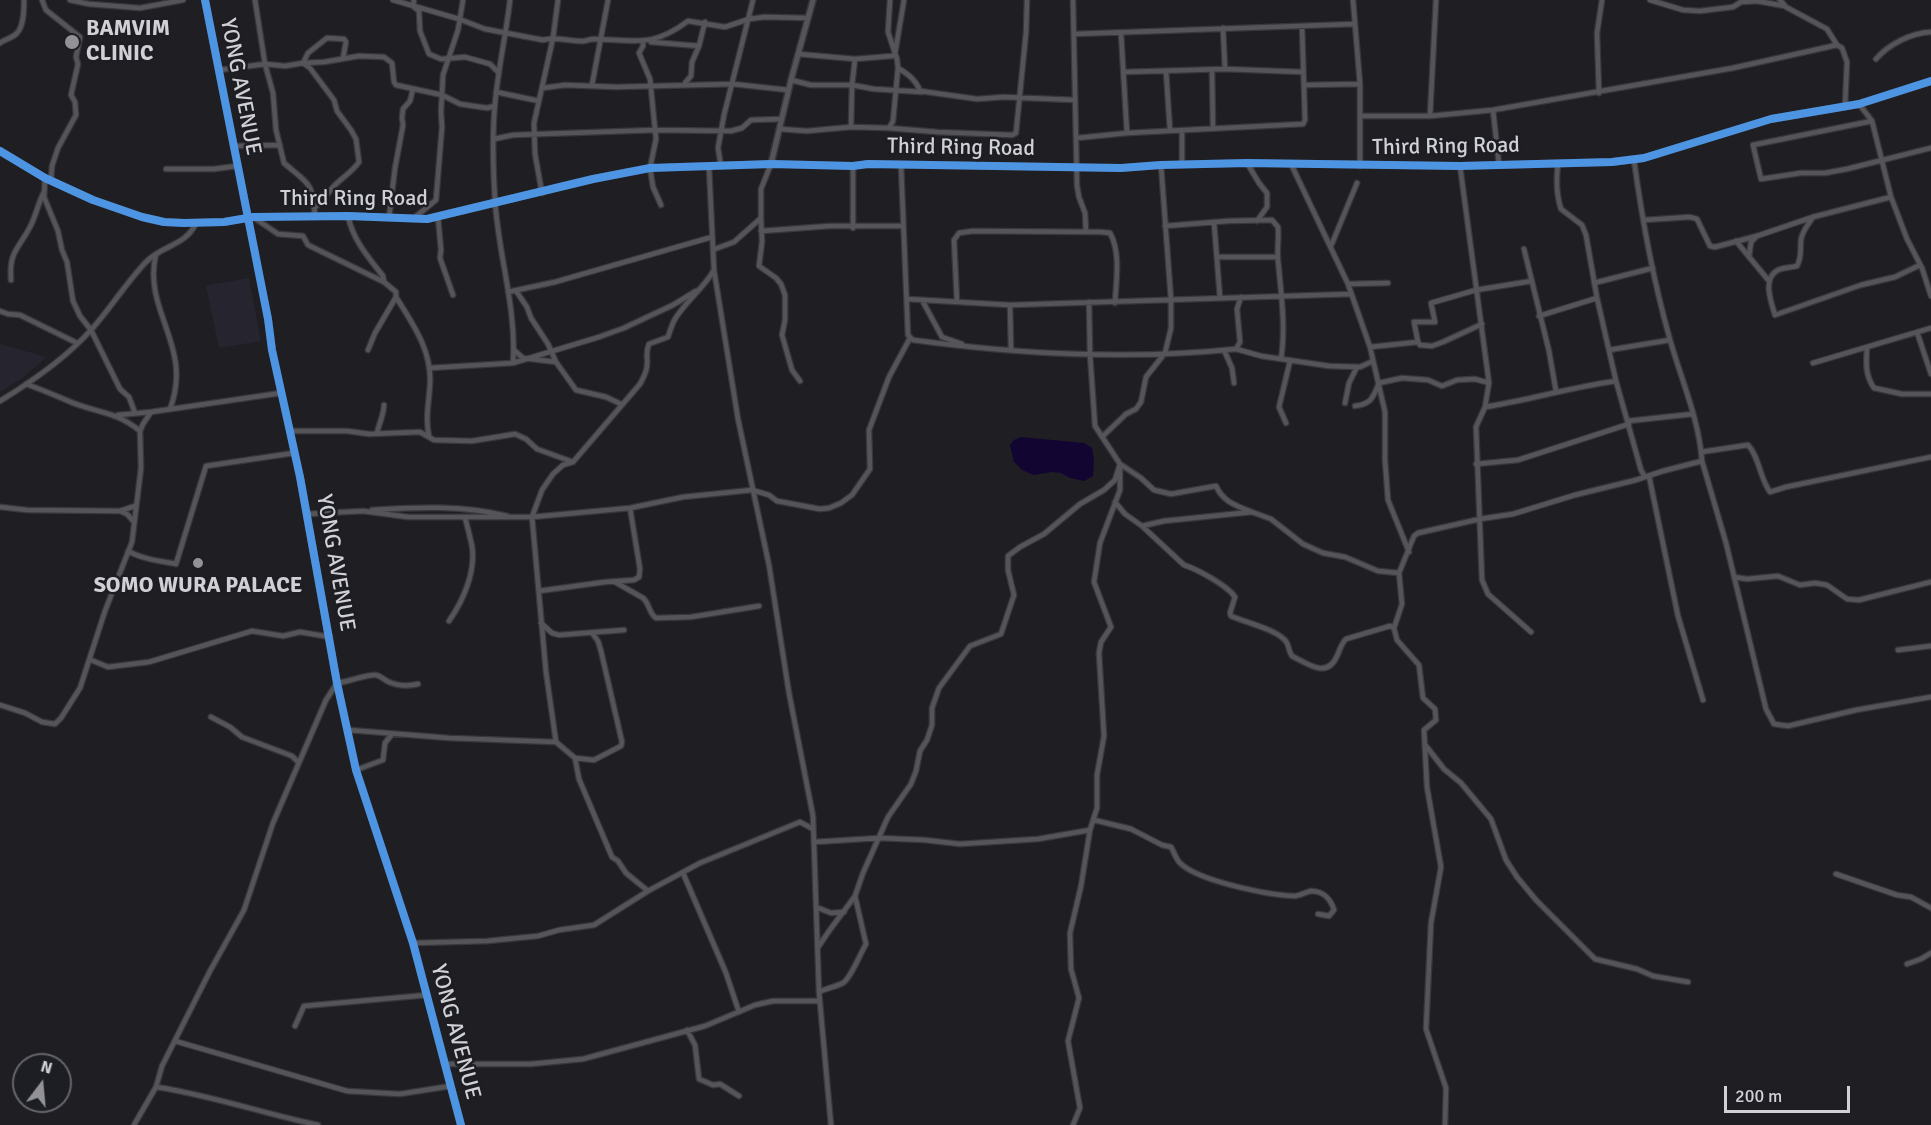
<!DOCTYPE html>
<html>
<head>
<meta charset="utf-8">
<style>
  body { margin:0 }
  #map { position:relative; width:1931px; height:1125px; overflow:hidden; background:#1e1e23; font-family:Signika,sans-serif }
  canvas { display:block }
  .north { position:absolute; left:12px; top:1053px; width:60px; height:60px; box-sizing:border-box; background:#1d1d24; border:2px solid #65656b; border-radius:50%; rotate:16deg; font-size:16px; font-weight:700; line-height:24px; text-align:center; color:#d1d0d5 }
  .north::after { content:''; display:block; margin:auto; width:21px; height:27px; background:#929297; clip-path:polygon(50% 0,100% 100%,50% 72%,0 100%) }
  .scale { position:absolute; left:1724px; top:1086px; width:126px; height:27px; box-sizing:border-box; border:3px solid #d1d0d5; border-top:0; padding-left:8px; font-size:18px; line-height:21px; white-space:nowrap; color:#d1d0d5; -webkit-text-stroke:4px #1d1d24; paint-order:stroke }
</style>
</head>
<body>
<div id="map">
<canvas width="1931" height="1125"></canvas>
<div class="north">N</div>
<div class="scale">200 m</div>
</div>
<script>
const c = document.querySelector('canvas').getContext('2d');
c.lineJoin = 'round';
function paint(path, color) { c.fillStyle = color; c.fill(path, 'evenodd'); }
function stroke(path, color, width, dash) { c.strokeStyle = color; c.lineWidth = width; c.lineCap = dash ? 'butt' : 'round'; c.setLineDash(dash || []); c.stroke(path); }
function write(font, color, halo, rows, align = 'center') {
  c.font = font + ' Signika,sans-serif'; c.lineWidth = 5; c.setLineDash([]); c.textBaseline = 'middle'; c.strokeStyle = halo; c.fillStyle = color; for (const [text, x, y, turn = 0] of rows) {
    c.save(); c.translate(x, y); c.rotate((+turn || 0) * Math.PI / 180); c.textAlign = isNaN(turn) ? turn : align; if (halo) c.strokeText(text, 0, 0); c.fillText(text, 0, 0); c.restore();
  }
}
const built = new Path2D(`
  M249 278 261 341 219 348 206 287 208 285Z
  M0 344 47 357 21 379 0 392Z`);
const water = new Path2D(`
  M1021 437 1084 443 1092 448 1094 460 1093 476 1084 481 1070 478 1061 473 1052 472 1034 475 1022 470 1014 462 1010 445 1014 440Z`);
const minor = new Path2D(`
  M42 0 46 10 80 37 76 57 78 64 71 95 75 102 76 115 58 148 52 166 51 180
  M70 0 89 4 140 8 183 0
  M255 0 265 64 273 93 276 130 284 163C308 184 313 181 315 216
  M393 0 459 19 485 29 543 40C556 36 567 41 581 41 585 42 589 39 594 39 636 40 652 48 688 21L725 27 749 19 765 17 808 18
  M414 0 413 6 419 11 420 31 429 54 441 59 465 57 490 64 499 73
  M510 0C506 35 498 69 495 104 492 135 493 168 495 200 498 254 517 309 513 363
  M890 0 888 32 897 59 898 68C908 74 916 80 920 91L977 99 1004 97 1075 100
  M1073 0 1077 186 1079 197 1085 213 1086 232
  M1353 0 1360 84V166
  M1650 0 1683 10 1700 11 1733 7 1741 2 1757 1 1785 6
  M1780 0 1786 7 1827 29 1837 45 1842 48 1847 62 1845 106
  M1223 28 1225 69
  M1121 33 1127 133
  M1074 34 1355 24
  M643 41V46L639 53 650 79 656 139 650 168 653 187 661 205
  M651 42 699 46
  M0 43C5 39 13 38 17 33 24 26 24 9 24 0
  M798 54 855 59 852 85 851 127
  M855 59 892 56 895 54 904 0
  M1876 59C1889 44 1911 33 1931 32
  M219 70 265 64 285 66 303 63 324 62 359 56 384 57 392 63 394 82 396 85 442 95 460 104 487 108 495 106
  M1212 70 1213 129
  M1166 71 1170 130
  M1124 72 1225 69 1303 72
  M791 80 811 85H852L874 89 922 92
  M685 83 691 76 692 62 699 46 705 22
  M592 85 608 0
  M1304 85 1360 84
  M543 88 565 85 616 87 733 84 788 90
  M496 92 539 101
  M1599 93 1597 33 1602 0
  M1859 104 1872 121 1891 197 1907 239 1922 268 1931 296
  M1493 110 1499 165
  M1361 116H1430L1493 110 1733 68 1837 45
  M1430 116 1436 0
  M1872 121 1753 145 1761 179 1801 173H1825L1847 169 1931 148
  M889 128 893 121 898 68
  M780 129 807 131 851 127 889 128 937 132 1012 135 1016 133 1026 33 1027 0
  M1077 138 1127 133 1303 124 1305 120 1302 26
  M494 139 513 135 655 130 731 131 742 128 751 120 782 119
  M233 146 280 145
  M1247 163 1259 183 1267 193V207L1257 221
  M1182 164V130
  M1291 164 1348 284 1370 347 1385 412V460L1388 500 1409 552
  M1558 164C1556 180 1556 194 1561 209L1582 225 1586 235 1597 298 1616 381 1641 470 1645 477
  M901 165 908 335 913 340C1017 354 1130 360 1236 349L1240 342 1237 309 1241 297
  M721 166 718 148 724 115 753 0
  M853 166V228
  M1460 166 1489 383 1485 407 1476 427 1482 580 1488 594 1531 632
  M709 167 714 270 738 419 769 565 789 693 813 816 819 992 831 1125
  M166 169H214L237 166
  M45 178 44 197 58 231 62 250 67 262 73 301 80 316 91 330 120 389 129 397 135 413
  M542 193 535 154 534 123 553 38 558 0
  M314 208C323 201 327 194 334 186 343 177 352 172 359 162L356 139 351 130 337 111 334 100 310 68 303 63 308 53 327 38 344 39 346 42 343 58
  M348 216C353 240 368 257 383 276L384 282 396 292V297C413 324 432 351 430 384 429 402 425 418 429 436
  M253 217 278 234 303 236 308 245 384 282
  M438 217 441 250 440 258 453 295
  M1813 217C1808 225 1802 231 1801 240 1800 250 1802 257 1797 266 1790 268 1784 267 1778 270 1762 278 1771 302 1775 315L1861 285 1895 277 1920 265
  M389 218 395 168 403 125 402 118 403 109 410 101 413 89
  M414 218 436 200 442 127 441 112 443 75 458 30 463 0
  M761 218 762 242 759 266 776 278 781 284 785 295V320L782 335 792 370 800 381
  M1644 220 1690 217 1697 219 1710 246 1715 247 1757 236 1813 217 1891 197
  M1214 222 1220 298
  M1165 226 1228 221 1272 220 1278 227C1279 238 1277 249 1278 260 1281 292 1286 327 1281 359
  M761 231 830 226H903
  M1736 241 1769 281
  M1331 246 1357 183
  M715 249 734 242 761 218V189L771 164
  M1524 249 1549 351 1556 391
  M156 254C142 311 194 346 170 409
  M1217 257H1278
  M1749 257 1751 242 1757 236
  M11 280C9 251 18 250 30 227 36 216 38 203 44 192
  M1594 283 1653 268
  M1348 284 1388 283
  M516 291 527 307 531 318 548 344 556 362
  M508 292 555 282 712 237
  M907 299 1010 305 1351 294
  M922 300 942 337 962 344
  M957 302 954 240 959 233 973 231 1101 232 1110 233C1121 252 1116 282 1115 303
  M1010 305 1011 349
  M0 311 8 314 20 315 77 343
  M1539 316 1597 298
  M1917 332 1931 374
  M1418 342 1420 345 1432 346 1443 342 1482 324
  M1370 347 1418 342 1414 322H1435L1431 303 1476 290 1532 281
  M1867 347C1866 363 1865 375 1874 388L1902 394H1931
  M1236 349 1261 356 1329 366 1360 367 1373 361
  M368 350 375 333 396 297
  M514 350 523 358 556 362 576 390 606 397 621 404
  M1224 350 1232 368 1234 383
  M1609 350 1670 340
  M1813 363 1931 328
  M429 368 513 363 599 337 624 328 673 305 696 291
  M26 384C40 389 52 394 66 400 94 413 115 410 140 431
  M0 401C33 381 65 359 91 330 110 309 126 283 146 262 162 245 186 246 196 223
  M1345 403 1349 383 1357 367
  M1355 406C1372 404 1373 397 1379 383L1402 378 1428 380 1442 386 1457 380 1475 379 1489 383
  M1485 407C1529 400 1572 387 1616 381
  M118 415 151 412
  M1628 421 1693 414
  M1286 423 1279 407 1290 361
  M290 431H347L369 434 420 432 434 440 472 441 515 434 526 439 537 449 573 462
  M377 433C379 424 384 414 384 405
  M1102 437 1126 414 1136 409 1141 402 1146 377 1165 353 1171 328V300L1161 165
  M1701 452 1748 445C1759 456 1760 479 1770 492L1786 487 1931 457
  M1702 461 1726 543 1766 709 1774 724 1788 726 1856 710 1931 697
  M1476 464 1518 460 1629 424
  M1649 476 1678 616 1703 700
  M1115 502 1125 514 1142 526 1184 565C1197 569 1228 586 1235 597L1230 613 1231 616C1244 622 1280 630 1287 643 1289 647 1289 652 1292 656 1308 664 1327 679 1337 656 1340 650 1341 644 1346 639L1390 626 1394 628 1397 640 1419 665 1423 698 1435 709 1436 720 1424 730 1427 787 1441 867 1431 923 1426 1029 1446 1088 1445 1125
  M0 507 27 510 120 511 135 506
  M372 510C416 507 464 505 507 516
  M120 511 127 514 134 522
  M307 514 363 511 408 517H532L630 508 683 497 752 490 769 495 777 501 820 509 829 508 841 503 852 495 870 469 869 430 889 377 910 338
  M1142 526 1164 521 1252 512 1271 519 1303 544 1323 553 1345 557 1378 571 1399 573
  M128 551C142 559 160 561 176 564L206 466 294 453
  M1734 577 1747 579 1778 576 1800 585 1815 583 1827 585 1847 599 1859 600 1931 582
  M615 582 643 598C650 604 648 612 656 618L691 617 759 606
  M539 591 605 582 634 580 639 577 640 569 630 508
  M449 621C463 601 476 572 472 546 470 537 468 528 465 518
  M541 623 552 633 559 635 624 630
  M1394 628 1402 604 1399 573 1414 536 1418 533 1480 519 1513 514 1575 495 1636 480 1663 471 1702 461C1699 418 1680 377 1669 336 1653 279 1642 219 1634 160
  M1898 650 1931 646
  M91 660 108 667 149 662 252 631 283 636 300 632 330 637
  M0 705 25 713 42 722 55 724 61 718 80 688 105 611 132 542 141 468 140 431 143 424 151 412 281 393
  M211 717 230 727 242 737 292 756 298 762
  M349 730 449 738 556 742
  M1426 746 1444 769 1461 783 1491 819 1506 860 1517 877 1536 900 1595 959 1637 969 1653 976 1688 982
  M575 758 594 760 621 746 622 742 601 651 598 641 592 633
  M356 770 383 760 385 743 392 734
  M1094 820 1131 829 1162 845 1171 847C1174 852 1176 859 1180 863 1198 881 1268 895 1294 896 1300 896 1305 892 1311 891 1324 891 1331 900 1334 910L1329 916 1318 914
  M814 842 879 838 925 840 960 844 1038 839 1090 830
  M683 873 726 973 739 1012
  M1836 874 1897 895 1911 897 1931 908
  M648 891 626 873 618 861 612 857 579 779 575 758 556 742 546 672 532 517 542 490 553 474 563 465 573 462 640 384C643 378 647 372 647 365 648 357 645 353 649 344L668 337C670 331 672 324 675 319 686 301 704 288 714 270
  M816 907 831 913 844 912
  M413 943 487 941 538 936 559 930 594 925 648 891 700 863 800 822 813 829
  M819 946C830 928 843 913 855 896
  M1907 964 1921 959 1931 953
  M819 992C827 988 835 987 843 983 851 978 860 954 866 944L855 896 863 873 888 817 911 784 916 771 920 751 927 740 932 725V708L939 688 970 646 1001 634 1014 595 1008 570V556L1020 547 1044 534 1080 504 1104 490 1115 480 1120 464 1141 478 1154 490 1171 494 1216 486C1223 502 1237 506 1252 512
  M295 1026 304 1006 427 995
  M687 1030 695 1045 699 1079 713 1085 720 1084 739 1096
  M175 1041 347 1091 400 1094 451 1086
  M444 1064H531L583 1059 705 1026 755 1005 773 1001H820
  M156 1087C211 1095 264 1114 318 1125
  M134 1125 156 1087 162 1066 210 971 244 910 273 823 326 700 337 683C349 682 366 674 376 675 381 676 384 680 389 682 398 686 409 686 418 684
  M1073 1125 1080 1108 1068 1041 1079 998 1071 969 1070 933 1081 886 1090 830 1097 808V775L1104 736 1099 653 1101 642 1111 627 1094 582 1100 543 1120 490V464L1095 426 1090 354 1089 302`);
const tertiary = new Path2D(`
  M205 0 268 319 272 350 300 477 337 683 356 770 413 943 461 1125
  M0 151 45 178 93 200 142 217 164 222 184 223 224 222 253 217 348 216 427 219 593 179 650 168 771 164 853 166 868 164 1121 168 1161 165 1247 163 1460 166 1612 162 1644 158 1771 119 1859 104 1931 81
  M771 164 791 80 813 0`);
const cycleway = new Path2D(`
  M205 0 268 319 272 350 300 477 337 683 356 770 413 943 461 1125
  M0 151 45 178 93 200 142 217 164 222 184 223 224 222 253 217 348 216 427 219 593 179 650 168 771 164 853 166 868 164 1121 168 1161 165 1247 163 1460 166 1612 162 1644 158 1771 119 1859 104 1931 81`);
const markers = [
  [72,42,8,"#929297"],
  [198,563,6,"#929297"]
];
const poiNames = [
  ["BAMVIM",86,29],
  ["CLINIC",86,54],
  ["SOMO WURA PALACE",198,586,"center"]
];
const streetNames = [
  ["YONG AVENUE",240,87,79],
  ["Third Ring Road",1446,147,-1],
  ["Third Ring Road",961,148,1],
  ["Third Ring Road",354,199],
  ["YONG AVENUE",335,563,80],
  ["YONG AVENUE",455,1032,75]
];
paint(built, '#25242f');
paint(water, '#130532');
stroke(minor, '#38383c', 7);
stroke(tertiary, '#38383c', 8);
stroke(minor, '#555559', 4.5);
stroke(tertiary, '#555559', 5);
stroke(cycleway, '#4d94e3', 8);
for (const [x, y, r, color] of markers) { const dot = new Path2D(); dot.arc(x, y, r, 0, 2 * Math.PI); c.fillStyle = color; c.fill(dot); stroke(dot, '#1d1d24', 2); }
write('bold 22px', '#d1d0d5', '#1d1d24', poiNames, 'left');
write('22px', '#d1d0d5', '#1d1d24', streetNames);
</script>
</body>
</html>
